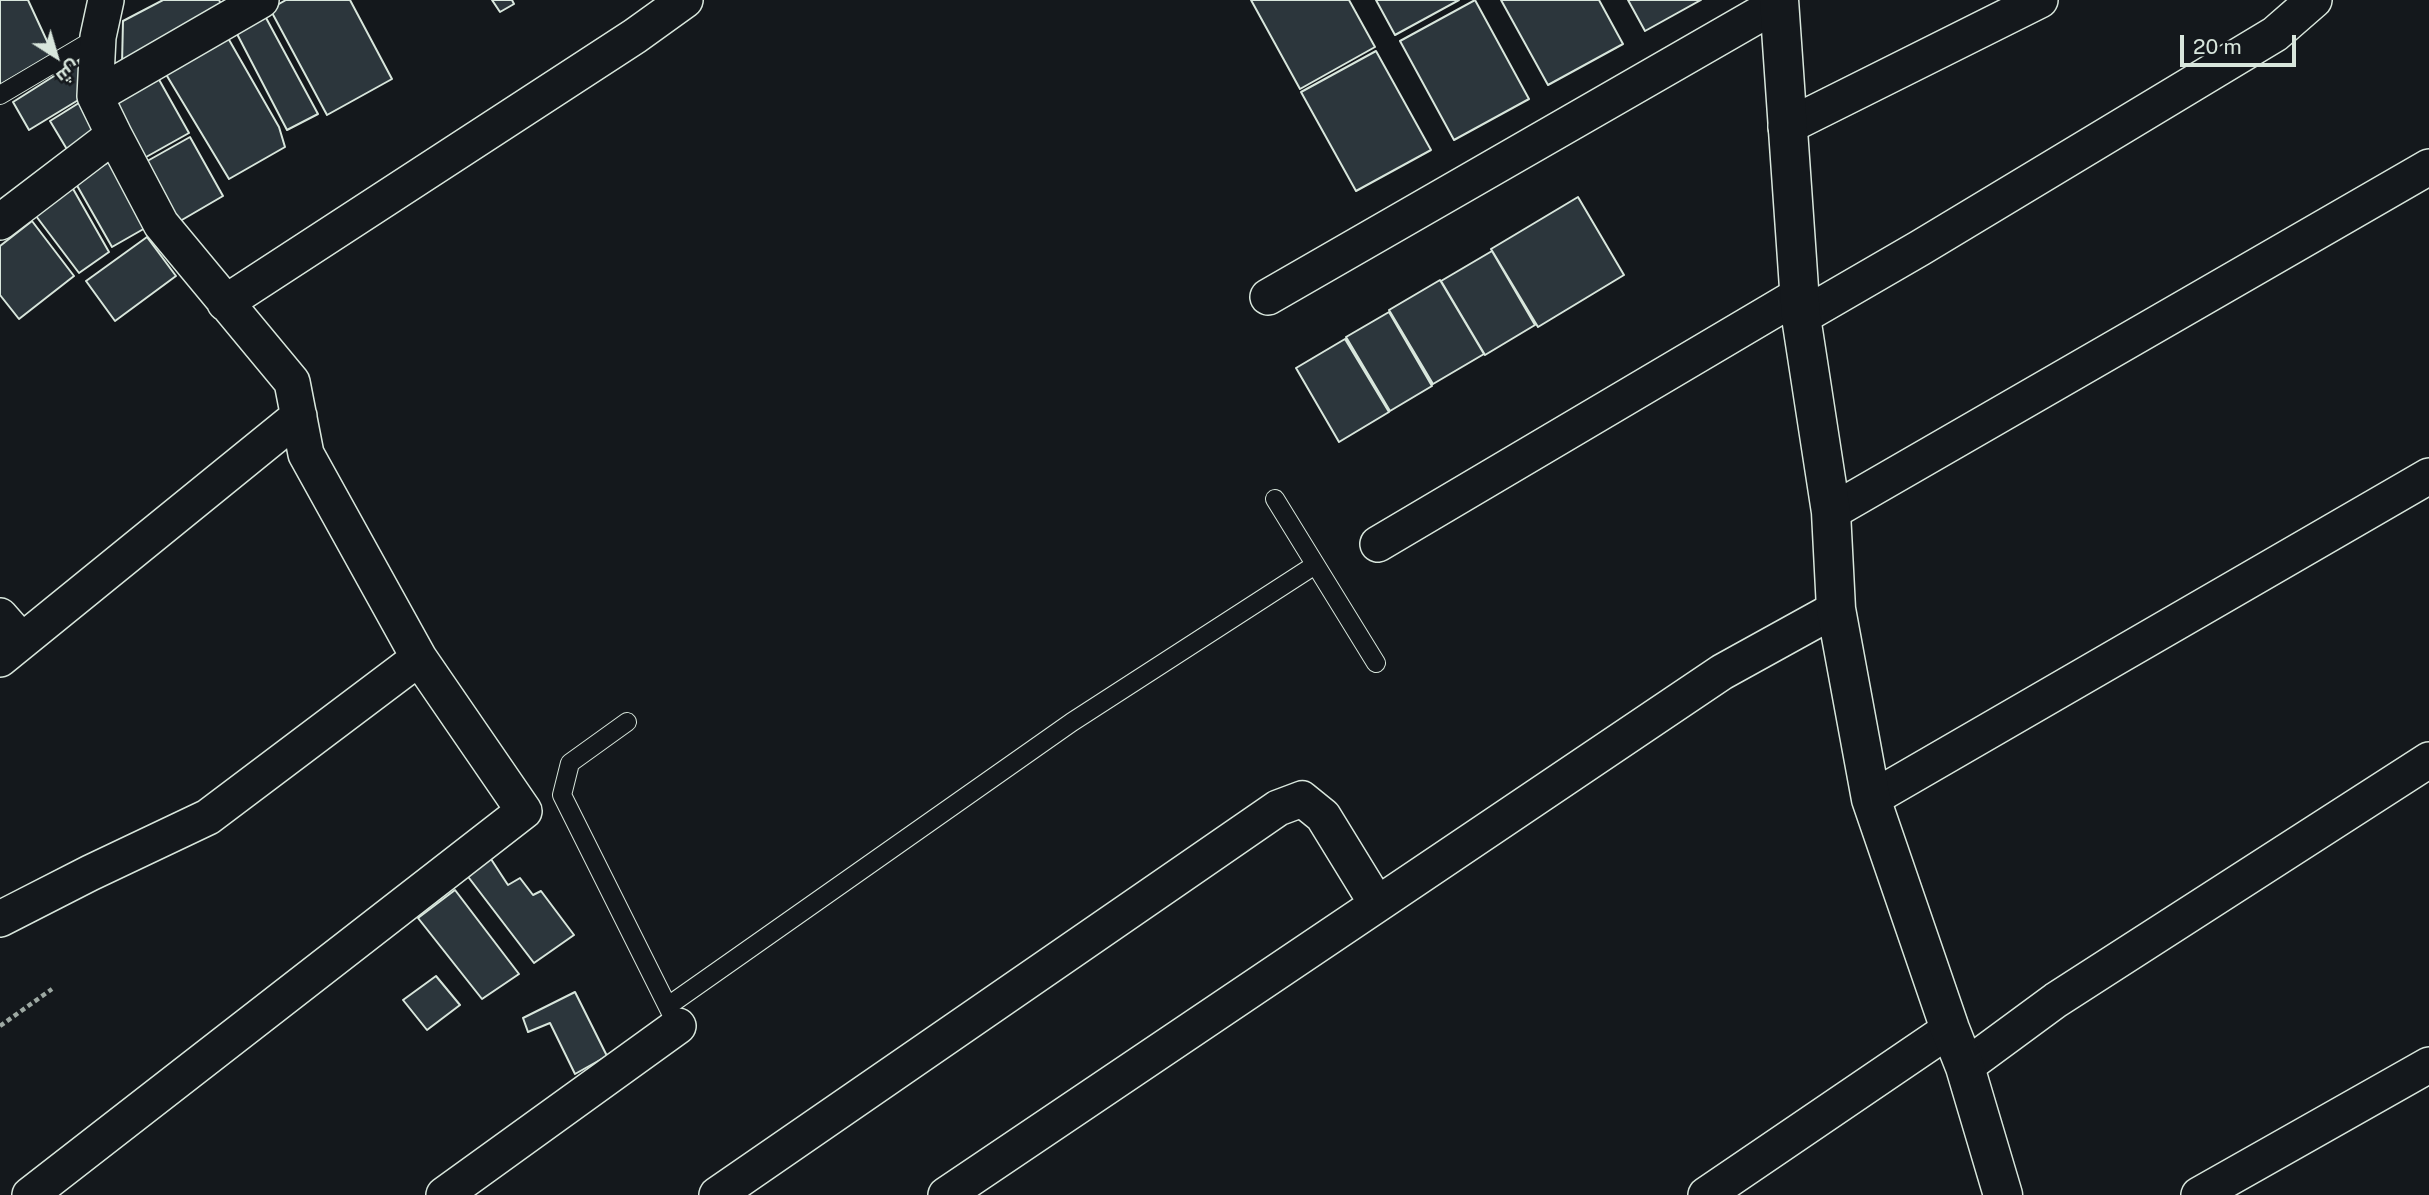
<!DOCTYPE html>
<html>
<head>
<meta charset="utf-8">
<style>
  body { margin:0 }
  #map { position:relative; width:2429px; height:1195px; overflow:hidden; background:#14181c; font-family:"Public Sans",Cairo,sans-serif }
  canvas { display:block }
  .north { position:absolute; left:21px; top:21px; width:70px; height:70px; -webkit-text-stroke:5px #14181c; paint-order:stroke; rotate:143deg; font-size:19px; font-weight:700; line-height:28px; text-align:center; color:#d8e6dc }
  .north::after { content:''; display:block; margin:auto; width:24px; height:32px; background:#d8e6dc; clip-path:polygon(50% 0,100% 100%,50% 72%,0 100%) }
  .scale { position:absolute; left:2180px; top:35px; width:116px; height:32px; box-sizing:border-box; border:4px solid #d8e6dc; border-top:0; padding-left:9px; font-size:21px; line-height:24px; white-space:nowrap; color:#d8e6dc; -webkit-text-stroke:5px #14181c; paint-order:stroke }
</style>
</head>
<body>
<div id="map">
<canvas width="2429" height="1195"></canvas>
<div class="north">ش</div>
<div class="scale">20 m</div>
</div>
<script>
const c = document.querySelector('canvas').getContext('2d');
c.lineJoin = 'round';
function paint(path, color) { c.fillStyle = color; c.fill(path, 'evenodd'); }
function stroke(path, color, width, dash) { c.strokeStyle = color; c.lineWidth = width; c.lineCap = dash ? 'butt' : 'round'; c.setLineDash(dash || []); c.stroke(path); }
const building = new Path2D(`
  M0 0H28L53 54 0 85Z
  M163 0H219L224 9 122 64 123 21Z
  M286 0H350L392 79 327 115 270 9Z
  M492 0H512L514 4 500 12Z
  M1251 0H1349L1375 47 1300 89Z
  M1376 0H1459L1395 35Z
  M1475 0 1529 99 1454 140 1400 41Z
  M1501 0H1599L1623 44 1548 85Z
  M1628 0H1701L1645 31Z
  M265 16 318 114 287 130 236 32Z
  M228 38 279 127 285 147 229 179 164 71Z
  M1376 51 1431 150 1356 191 1301 92Z
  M81 59 80 99 29 130 13 102Z
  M157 76 189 133 139 161 107 104Z
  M82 101 100 135 71 156 50 121Z
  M190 137 223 196 175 224 142 164Z
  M116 158 154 223 112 247 75 182Z
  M72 187 109 252 79 273 36 216Z
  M1578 197 1624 275 1538 327 1491 249Z
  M32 221 74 276 19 319 0 295V246Z
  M147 237 176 276 115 321 86 281Z
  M1492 251 1535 325 1485 355 1441 281Z
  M1440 280 1484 354 1433 384 1389 310Z
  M1389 312 1432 386 1390 411 1346 337Z
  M1345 339 1389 412 1339 442 1296 368Z
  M489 856 508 885 520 878 533 895 541 891 574 935 534 963 466 874Z
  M455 890 519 974 482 999 418 918Z
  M436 976 460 1005 427 1030 403 1000Z
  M575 992 607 1056 575 1074 550 1023 528 1032 523 1018Z`);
const path = new Path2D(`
  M0 1026 52 989`);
const lane = new Path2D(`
  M0 95 98 37
  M1275 499 1376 663
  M627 722 570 763 562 795 673 1017
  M668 1006 1072 722 1315 565`);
const street = new Path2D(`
  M95 96 261 0
  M1786 127 2040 0
  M0 222 114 135
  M1268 297 1779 3
  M225 303 635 36 685 0
  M1801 317 1920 248 2275 34 2314 0
  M1831 512 2429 167
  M1378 544 1799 295
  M0 616 22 641
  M0 659 299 416
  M1871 799 2429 476
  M0 919 90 873 208 817 419 658
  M1965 1067 2056 1000 2429 760
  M30 1195 524 811 419 658 306 454 292 382 161 224 114 135 95 96 98 37 106 0
  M444 1195 678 1026
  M717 1195 1278 808 1302 799 1323 816 1377 904
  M946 1195 1722 672 1836 609
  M1706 1195 1950 1029
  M2199 1195 2429 1065`);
const secondary = new Path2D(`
  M1779 0 1801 317 1831 512 1836 609 1871 799 1950 1029 1965 1067 2003 1195`);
paint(building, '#2c363c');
stroke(building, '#d8e6dc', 2);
stroke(lane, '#d8e6dc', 20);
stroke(street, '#d8e6dc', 38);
stroke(secondary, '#d8e6dc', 41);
stroke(path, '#9da8a2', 4.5, [5, 3.5]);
stroke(lane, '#14181c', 18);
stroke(street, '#14181c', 35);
stroke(secondary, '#14181c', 38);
</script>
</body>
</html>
